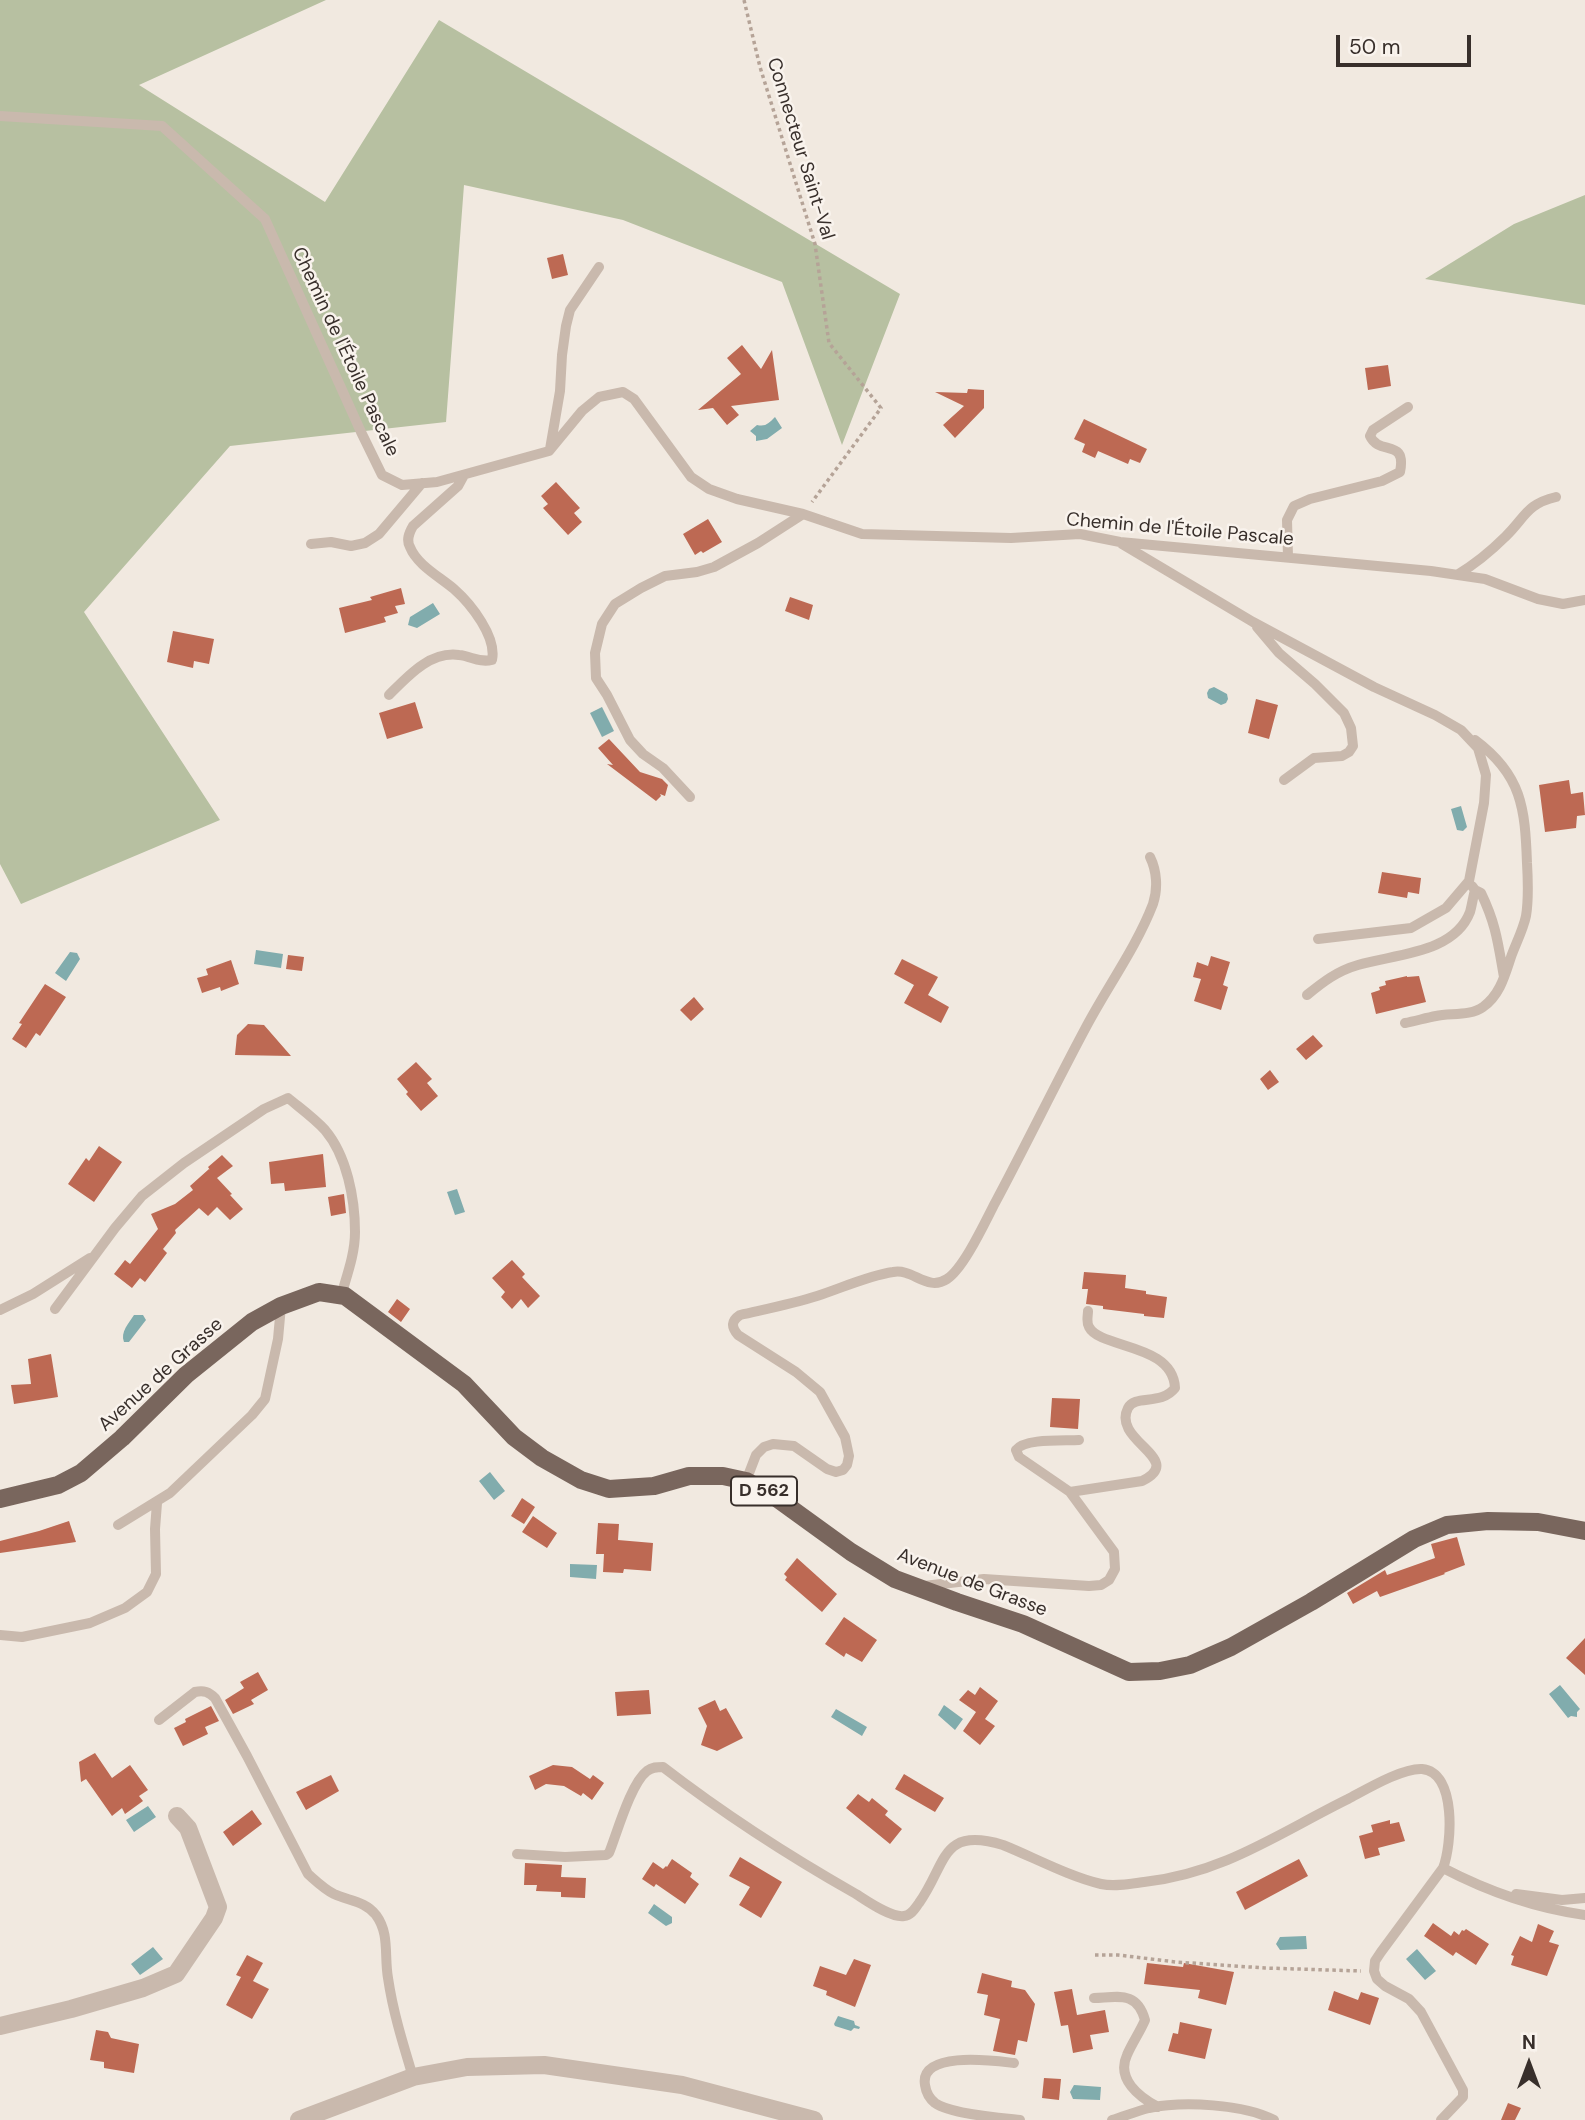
<!DOCTYPE html>
<html>
<head>
<meta charset="utf-8">
<style>
  body { margin:0 }
  #map { position:relative; width:1585px; height:2120px; overflow:hidden; background:#f1e9e0; font-family:"DM Sans",sans-serif }
  canvas { display:block }
  .north { position:absolute; left:1494px; top:2029px; width:70px; height:70px; -webkit-text-stroke:5px #f9f3ed; paint-order:stroke; rotate:0deg; font-size:19px; font-weight:700; line-height:28px; text-align:center; color:#382f2b }
  .north::after { content:''; display:block; margin:auto; width:24px; height:32px; background:#382f2b; clip-path:polygon(50% 0,100% 100%,50% 72%,0 100%) }
  .scale { position:absolute; left:1336px; top:35px; width:135px; height:32px; box-sizing:border-box; border:4px solid #382f2b; border-top:0; padding-left:9px; font-size:21px; line-height:24px; white-space:nowrap; color:#382f2b; -webkit-text-stroke:5px #f9f3ed; paint-order:stroke }
</style>
</head>
<body>
<div id="map">
<canvas width="1585" height="2120"></canvas>
<div class="north">N</div>
<div class="scale">50 m</div>
</div>
<script>
const c = document.querySelector('canvas').getContext('2d');
c.lineJoin = 'round';
function paint(path, color) { c.fillStyle = color; c.fill(path, 'evenodd'); }
function stroke(path, color, width, dash) { c.strokeStyle = color; c.lineWidth = width; c.lineCap = dash ? 'butt' : 'round'; c.setLineDash(dash || []); c.stroke(path); }
function write(font, color, halo, rows, align = 'center') {
  c.font = font + ' "DM Sans",sans-serif'; c.lineWidth = 5; c.setLineDash([]); c.textBaseline = 'middle'; c.strokeStyle = halo; c.fillStyle = color; for (const [text, x, y, turn = 0] of rows) {
    c.save(); c.translate(x, y); c.rotate((+turn || 0) * Math.PI / 180); c.textAlign = isNaN(turn) ? turn : align; if (halo) c.strokeText(text, 0, 0); c.fillText(text, 0, 0); c.restore();
  }
}
const green = new Path2D(`
  M0 0H326L139 85 325 202 439 20 900 294 842 445 782 282 623 220 464 185 446 422 230 446 84 612 220 820 21 904 0 864Z
  M1585 195V305L1425 279 1514 224Z`);
const water = new Path2D(`
  M775 417 782 428 767 439 756 441V436L750 431 757 425C766 427 769 423 775 417Z
  M433 603 440 614 417 628 408 625 410 617Z
  M1214 687 1227 694 1228 699 1226 703 1221 705 1208 698 1207 693 1209 689Z
  M602 707 614 731 602 737 590 713Z
  M1461 806 1467 827 1463 831 1457 830 1451 809Z
  M256 950 283 954 281 968 254 964Z
  M70 952 77 953 80 959 66 981 55 973Z
  M457 1189 465 1212 455 1215 447 1192Z
  M134 1315H143L146 1320 129 1342H124C120 1332 129 1323 134 1315Z
  M490 1472 505 1491 494 1500 479 1481Z
  M570 1564 597 1565 596 1579 570 1577Z
  M1560 1685 1580 1709 1577 1712V1717L1571 1716 1568 1718 1549 1694Z
  M944 1705 963 1719 955 1730 938 1715Z
  M836 1709 867 1727 862 1736 831 1717Z
  M148 1806 156 1817 134 1832 126 1820Z
  M654 1904 672 1917V1923L666 1926 648 1913Z
  M1306 1936 1307 1949 1280 1950 1276 1944 1280 1937Z
  M153 1947 163 1959 140 1975 131 1964Z
  M1417 1949 1436 1971 1425 1980 1406 1959Z
  M838 2016 854 2021 855 2025 860 2027 859 2029 854 2028 851 2031 835 2026 834 2024Z
  M1074 2085 1101 2087 1100 2100 1073 2099 1070 2092Z`);
const building = new Path2D(`
  M563 254 568 275 552 279 547 258Z
  M742 345 761 369 772 350 779 400 731 406 739 415 727 425 713 408 698 410 741 374 727 358Z
  M1388 365 1391 386 1368 390 1365 368Z
  M968 389 984 390V408L955 438 943 425 964 406 935 392 967 393Z
  M1084 419 1147 449 1140 463 1130 459 1128 464 1098 451 1095 458 1082 452 1085 444 1074 439Z
  M556 482 580 508 574 513 582 522 568 535 543 508 548 504 541 496Z
  M708 519 722 542 703 553 701 551 695 555 683 534Z
  M401 588 405 604 395 606 398 613 384 617 386 622 345 633 339 608 372 600 370 597Z
  M790 597 813 605 809 620 785 611Z
  M173 631 214 639 209 664 194 661 193 668 167 662Z
  M1256 699 1278 705 1269 739 1248 733Z
  M415 702 423 728 387 739 379 713Z
  M609 739 640 772 662 779 668 785 665 796 660 794 661 796 656 801 607 764 613 765 598 748Z
  M1569 780 1571 794 1583 792 1585 815 1577 816 1576 828 1545 832 1539 785Z
  M1382 872 1421 878 1419 894 1408 892 1407 898 1378 893Z
  M288 955 304 957 302 971 286 969Z
  M1211 956 1230 962 1223 985 1228 987 1221 1010 1194 1001 1201 979 1193 977 1197 962 1208 966Z
  M902 959 938 977 928 995 949 1007 941 1023 904 1003 914 985 894 974Z
  M231 960 239 984 221 991 220 987 202 993 197 978 208 975 206 969Z
  M1407 976V977L1419 976 1426 1002 1376 1014 1371 993 1380 990 1379 987 1386 985 1385 981Z
  M45 984 66 997 40 1036 36 1033 26 1048 12 1039 22 1024 19 1023Z
  M694 997 704 1009 691 1021 680 1010Z
  M248 1024 264 1025 291 1056 235 1055 237 1035Z
  M1313 1035 1323 1046 1306 1060 1296 1049Z
  M416 1062 432 1079 427 1083 438 1096 421 1111 406 1094 408 1092 397 1079Z
  M1270 1070 1279 1082 1268 1090 1260 1079Z
  M99 1146 122 1162 94 1202 68 1184 86 1158 89 1161Z
  M323 1154 326 1187 285 1191 284 1183 271 1184 269 1162Z
  M222 1155 233 1166 217 1178 232 1194 230 1195 243 1209 230 1220 217 1207 208 1216 199 1208 175 1230 176 1233 163 1249 167 1253 145 1282 140 1278 132 1288 114 1274 125 1260 130 1264 158 1229 151 1214 175 1204 193 1190 190 1186 209 1169 210 1170 208 1167Z
  M344 1194 346 1213 331 1216 328 1197Z
  M512 1260 525 1274 522 1277 540 1296 528 1308 521 1299 512 1309 501 1297 505 1292 492 1278Z
  M1084 1272 1126 1275 1125 1288 1146 1291V1294L1167 1297 1164 1318 1144 1316V1314L1103 1309V1306L1086 1304 1088 1289H1082Z
  M397 1299 410 1309 401 1322 388 1312Z
  M51 1354 58 1397 14 1404 11 1385 31 1384 28 1359Z
  M1052 1398 1080 1399 1078 1429 1050 1427Z
  M522 1498 535 1507 524 1524 511 1516Z
  M533 1516 557 1533 547 1548 522 1532Z
  M69 1521 76 1542 0 1553V1541L39 1531Z
  M598 1523 619 1524 618 1540 653 1543 651 1571 624 1569 623 1573 603 1572 604 1554H596Z
  M1457 1537 1465 1565 1444 1573 1445 1574 1380 1597 1377 1591 1353 1604 1347 1593 1385 1570 1387 1575 1435 1558 1431 1544Z
  M797 1558 837 1594 822 1612 785 1580 787 1577 784 1574Z
  M844 1617 877 1640 862 1662 846 1653 844 1657 825 1644Z
  M1585 1638V1675L1566 1658Z
  M258 1672 268 1690 251 1700 254 1704 233 1714 225 1700 244 1688 240 1682Z
  M980 1687 998 1701 985 1719 995 1726 980 1745 963 1731 976 1712 959 1700 968 1690 975 1695Z
  M649 1690 651 1714 617 1716 615 1692Z
  M715 1700 720 1711 726 1708 743 1738 717 1751 701 1745 707 1726 698 1708Z
  M211 1706 219 1721 205 1727 208 1734 183 1746 174 1728 186 1722 185 1719Z
  M95 1753 112 1778 130 1765 148 1790 139 1796 143 1801 125 1814 122 1808 112 1816 86 1779 81 1782 79 1762Z
  M553 1765 572 1767 590 1779 593 1775 604 1783 592 1800 583 1793 581 1796 564 1786 546 1784 535 1790 529 1776Z
  M904 1774 944 1798 935 1812 895 1789Z
  M331 1775 339 1791 306 1810 296 1792Z
  M858 1794 869 1802 872 1798 888 1811 885 1815 902 1829 890 1844 846 1808Z
  M252 1810 262 1824 233 1846 223 1832Z
  M1390 1820V1824L1399 1822 1405 1841 1378 1848 1380 1855 1365 1859 1359 1836 1373 1832 1371 1825Z
  M740 1857 782 1882 761 1918 739 1905 750 1887 729 1876Z
  M672 1859 692 1873 690 1877 699 1884 685 1904 656 1884 654 1887 642 1879 653 1862 663 1869 666 1866 667 1867Z
  M1299 1859 1308 1876 1245 1910 1236 1892Z
  M525 1863 562 1865 561 1877 586 1878 585 1898 561 1897V1892L536 1891 537 1885H524Z
  M1433 1923 1451 1936 1454 1931 1459 1935 1462 1930 1464 1931 1466 1929 1489 1944 1476 1965 1456 1952 1453 1956 1424 1936Z
  M1538 1924 1554 1931 1549 1942 1559 1945 1547 1976 1511 1965 1514 1956 1511 1955 1520 1936 1532 1942Z
  M247 1955 263 1963 253 1981 269 1989 252 2019 226 2005 241 1977 236 1975Z
  M854 1959 871 1965 855 2007 826 1995 827 1991 813 1986 820 1966 846 1975Z
  M1147 1963 1183 1967 1184 1963 1234 1972 1226 2005 1198 1998 1200 1990 1144 1984Z
  M982 1973 1012 1981 1011 1987 1025 1990 1035 2004 1027 2042 1018 2040 1015 2055 993 2051 1000 2019 984 2015 988 1995 977 1993Z
  M1072 1989 1077 2015 1105 2010 1109 2032 1090 2035 1093 2049 1073 2053 1068 2025 1061 2026 1054 1992Z
  M1334 1991 1358 2000 1361 1992 1379 1998 1370 2025 1328 2010Z
  M1180 2022 1212 2029 1205 2059 1168 2051 1173 2033 1178 2034Z
  M96 2030 108 2032 111 2038 139 2044 134 2073 104 2068V2062L90 2060Z
  M1044 2078 1061 2079 1059 2100 1042 2098Z
  M1508 2103 1521 2108 1515 2120H1501Z`);
const path = new Path2D(`
  M744 0 760 67 815 244 829 343 881 408 812 502
  M1095 1955H1118L1176 1962 1265 1968 1361 1971`);
const service = new Path2D(`
  M0 116 162 126 265 219 361 432 382 475 402 485 437 482 549 451 582 411 599 397 623 392 634 399 691 477 709 489 737 499 803 514 862 534 1011 538 1080 534 1120 542 1431 571 1485 579 1538 599 1563 604 1585 600
  M550 449 560 391 562 355 566 326 570 310 599 267
  M311 544 331 542 351 546 365 543 379 534 422 483
  M1122 544 1253 622 1374 687 1435 715 1461 730 1478 748 1486 775 1484 803 1469 881 1446 908 1411 928 1318 939
  M1288 557 1287 520 1294 506 1310 499 1382 481 1400 472C1407 438 1379 456 1370 436L1373 430 1408 407
  M1457 575C1475 564 1490 552 1505 537 1525 518 1526 504 1556 497
  M1257 627 1279 653 1315 684 1344 713 1351 728 1353 746 1349 752 1342 756 1314 758 1284 780
  M389 695C408 676 430 651 459 655 471 656 479 663 492 660 497 637 471 604 454 589 440 577 417 565 410 547 406 540 409 533 413 526L458 486 464 475
  M690 797 663 768 643 754 630 740 607 695 596 678 595 653 602 624 615 604 641 588 665 576 697 572 714 567 758 543 803 514
  M1472 886 1475 890 1481 893C1496 924 1498 943 1504 977
  M1307 995C1323 982 1337 971 1358 965 1394 954 1454 954 1470 912 1472 905 1473 897 1475 890
  M1405 1023C1415 1021 1426 1018 1436 1016 1450 1013 1471 1016 1483 1007 1500 995 1505 975 1511 957 1516 943 1523 930 1526 916 1529 898 1528 880 1527 863 1525 808 1522 775 1475 740
  M55 1309 115 1228 142 1196 184 1163 264 1109 288 1098C300 1108 314 1118 325 1130 347 1156 355 1199 355 1232 355 1254 347 1275 341 1296
  M0 1310 33 1294 90 1258
  M746 1481 756 1455 764 1447 773 1444 794 1446 827 1469 836 1472 843 1470 847 1465 849 1456 845 1437 820 1392 796 1372 738 1335C731 1327 731 1321 740 1315 766 1309 792 1304 817 1296 842 1288 867 1276 893 1272 913 1268 927 1292 947 1279 964 1268 985 1222 995 1203 1026 1145 1054 1087 1085 1029 1107 987 1136 948 1153 904 1158 889 1157 871 1150 857
  M1070 1492 1142 1481C1187 1459 1111 1441 1128 1408 1135 1394 1161 1406 1175 1388 1173 1343 1100 1349 1089 1327 1086 1322 1088 1316 1088 1311
  M118 1525 170 1493 252 1415 265 1399 278 1339 281 1306
  M924 1586 984 1579 1089 1586 1101 1585 1109 1580 1115 1569 1114 1552 1070 1492 1019 1457 1016 1450C1025 1438 1064 1441 1079 1440
  M0 1635 22 1637 90 1623 125 1608 147 1592 156 1574 155 1529 157 1503
  M159 1720 195 1692C204 1690 209 1692 215 1698L247 1756 308 1874C316 1881 324 1889 334 1894 349 1901 365 1901 376 1915 390 1934 384 1956 388 1978 393 2012 403 2044 413 2077
  M517 1854 565 1857 606 1855 609 1853C617 1833 631 1783 647 1771 652 1767 657 1767 663 1767 724 1814 789 1856 856 1894 867 1901 891 1918 904 1916 912 1915 915 1908 919 1903 947 1864 940 1826 1003 1845 1033 1857 1070 1877 1101 1884 1115 1887 1130 1884 1144 1882 1224 1873 1279 1833 1348 1799 1367 1789 1402 1768 1422 1769 1457 1772 1452 1845 1443 1868L1381 1952 1375 1961 1374 1971 1377 1979 1385 1986 1409 1999 1421 2012 1463 2090V2097L1441 2120
  M1443 1868C1487 1891 1535 1908 1585 1915
  M1516 1894 1562 1900 1585 1898
  M1094 1998C1119 1997 1137 1991 1145 2020 1140 2032 1132 2043 1127 2055 1116 2079 1139 2097 1158 2107
  M1014 2063C996 2061 919 2050 925 2085 926 2092 930 2099 935 2103 950 2114 1001 2118 1020 2120
  M1112 2120C1125 2116 1137 2111 1149 2108 1183 2101 1244 2104 1274 2120`);
const minor = new Path2D(`
  M0 2026 71 2009 143 1988 176 1974 214 1918 218 1907 188 1828 177 1816
  M299 2120 413 2077 467 2067 544 2065 682 2085 814 2120`);
const primary = new Path2D(`
  M0 1499 58 1485 81 1473 122 1438 186 1375 252 1322 281 1306 319 1292 345 1296 464 1384 514 1437 542 1458 581 1480 609 1489 654 1486 689 1476H723L746 1481 775 1497 851 1552 895 1579 957 1602 1023 1624 1129 1672 1160 1671 1190 1665 1231 1647 1311 1602 1414 1539 1447 1525 1488 1521 1538 1522 1585 1531`);
const shields = [
  [764,1491,66]
];
const shieldNames = [
  ["D 562",764,1491]
];
const streetNames = [
  ["Connecteur Saint-Val",800,149,73],
  ["Chemin de l'Étoile Pascale",345,352,65],
  ["Chemin de l'Étoile Pascale",1180,530,5],
  ["Avenue de Grasse",161,1375,-42],
  ["Avenue de Grasse",972,1583,21]
];
paint(green, '#b7c0a1');
paint(water, '#81acad');
paint(building, '#bd6953');
stroke(path, '#b5a397', 3.5, [3.5, 3.5]);
stroke(service, '#c9b9ad', 10);
stroke(minor, '#c9b9ad', 18);
stroke(primary, '#79665d', 18);
for (const [x, y, w] of shields) { const box = new Path2D(); box.roundRect(x - w / 2, y - 14.5, w, 29, 5); c.fillStyle = '#f9f3ed'; c.fill(box); stroke(box, '#382f2b', 2); }
write('bold 18px', '#382f2b', null, shieldNames);
write('19px', '#382f2b', '#f9f3ed', streetNames);
</script>
</body>
</html>
